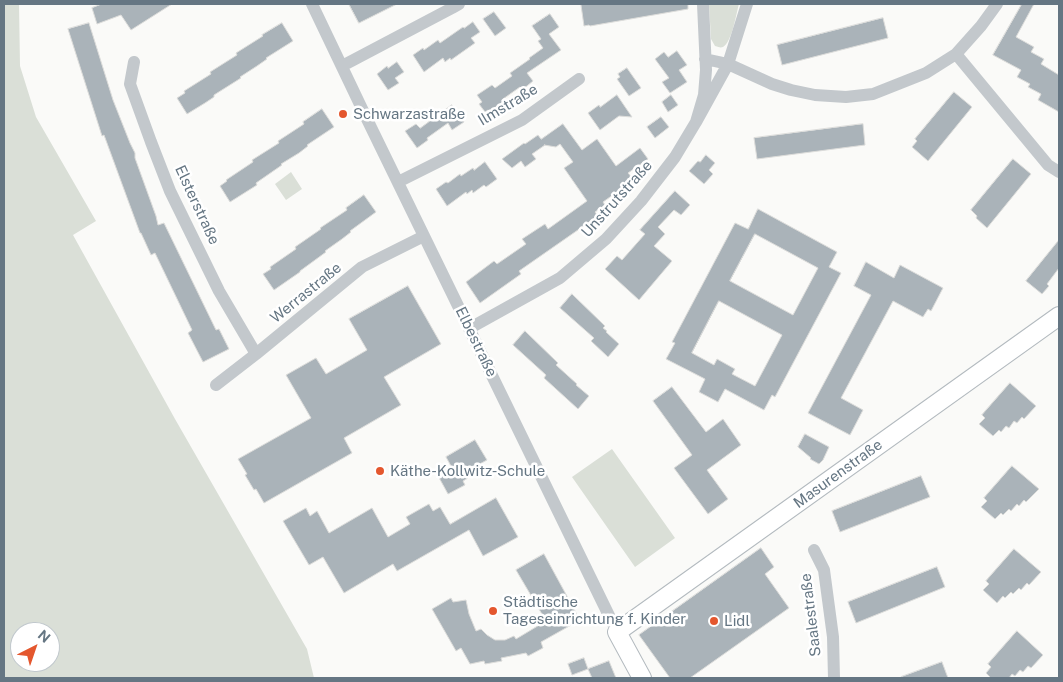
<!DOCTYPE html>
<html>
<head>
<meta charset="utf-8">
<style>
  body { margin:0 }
  #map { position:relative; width:1063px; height:682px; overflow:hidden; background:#fafaf8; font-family:"Public Sans",sans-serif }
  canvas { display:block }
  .frame { position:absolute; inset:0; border:5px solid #657683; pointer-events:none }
  .north { position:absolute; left:10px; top:622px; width:50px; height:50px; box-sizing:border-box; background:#fff; border:1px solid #c1c8cd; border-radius:50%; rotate:41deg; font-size:14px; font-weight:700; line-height:20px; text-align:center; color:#657683 }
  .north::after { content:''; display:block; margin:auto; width:18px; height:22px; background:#e4572e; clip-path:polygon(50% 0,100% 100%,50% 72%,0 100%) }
</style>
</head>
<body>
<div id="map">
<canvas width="1063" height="682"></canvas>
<div class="frame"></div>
<div class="north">N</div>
</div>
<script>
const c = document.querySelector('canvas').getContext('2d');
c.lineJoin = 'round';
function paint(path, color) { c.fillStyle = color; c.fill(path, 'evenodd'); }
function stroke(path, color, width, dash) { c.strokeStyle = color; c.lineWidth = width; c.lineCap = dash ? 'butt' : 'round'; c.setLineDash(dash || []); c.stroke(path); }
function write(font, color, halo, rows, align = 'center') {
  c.font = font + ' "Public Sans",sans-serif'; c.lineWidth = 5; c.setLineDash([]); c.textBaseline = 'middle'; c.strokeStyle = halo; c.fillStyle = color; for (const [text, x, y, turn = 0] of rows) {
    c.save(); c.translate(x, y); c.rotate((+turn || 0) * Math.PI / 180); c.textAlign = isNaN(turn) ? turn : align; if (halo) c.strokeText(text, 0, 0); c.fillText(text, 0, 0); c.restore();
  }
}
const green = new Path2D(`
  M4 4H19L20 66 36 117 96 221 73 235 175 419 307 649 314 678H4ZM20 632H50V662H20Z
  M709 4H739C736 14 732 42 723 47 720 48 719 47 715 46L711 39Z
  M291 172 302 189 286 200 275 184Z
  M612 449 675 538 635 567 572 477Z`);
const building = new Path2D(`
  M102 4H172L131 30 121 15 97 24 92 8Z
  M349 4H397L359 23Z
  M582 4H688V9L590 26 589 25 584 26 581 5Z
  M1022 4H1034L1016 37 1034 47 1031 52 1044 59 1041 64 1059 75V112L1038 100 1041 94 1028 87 1030 84 1017 77 1021 70 993 55Z
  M494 12 506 28 495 36 483 19Z
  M550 14 559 27 549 34 561 50 527 73 533 81 522 90 520 87 503 99 504 101 489 112 488 110 485 112 479 104 482 102 477 95 492 85 495 88 512 76 510 73 530 59 529 58 543 48 538 41 541 39 532 26Z
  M883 18 888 38 782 65 777 45Z
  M473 22 480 32 471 38 475 43 451 60 450 58 445 62 443 58 424 72 413 55 423 48 424 50 438 40 440 43 463 27 464 28Z
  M89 23 113 100 130 143 135 153V158L156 216 158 225 164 223 216 330 219 329 229 349 203 362 188 333 192 330 155 253 151 255 141 233H140L104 135 102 136 68 29Z
  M282 23 293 41 266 58 267 59 257 66 240 77 241 78 214 95V97L205 103 187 114 177 98 185 93 184 91 211 74 210 72 237 55 236 53 263 36 262 35Z
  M677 51 687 65 679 70 687 82 670 93 662 82 669 78 655 59 664 52 668 57Z
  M397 62 404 72 395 78 399 83 388 90 377 74 387 66 388 68Z
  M627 68 641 88 629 96 617 79 620 77 618 74Z
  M954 92 972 107 928 161 912 147 917 141 915 139Z
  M617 95 632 117 619 116 600 130 588 113 599 105 600 107Z
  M671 95 678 105 668 112 662 102Z
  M452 105 464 122 452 130 448 123 427 138 428 140 417 148 405 131 416 124 420 128Z
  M322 109 334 127 307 145 308 146 299 153 281 164 282 165 256 183 257 185 230 202 220 186 227 181 226 180 253 162 252 160 279 143 278 141 304 124 303 122Z
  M661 117 669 127 655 138 647 127Z
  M563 124 582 150 597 139 616 166 640 148 648 159 628 173 634 180 603 202 605 205 595 212 598 216 519 271 521 274 480 303 466 282 494 261 497 264 526 244 522 239 545 224 548 229 587 201 564 168 573 162 560 144 556 147 544 145H545L532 154 536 159 525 167 521 161 512 168 502 159 524 143 525 144 538 135 541 139Z
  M863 124 865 145 757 159 754 138Z
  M706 155 715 163 709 170 713 174 704 184 689 171 698 161 700 162Z
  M1013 159 1031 174 987 228 976 218 977 216 971 210Z
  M485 162 497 179 486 187 484 185 473 193 472 190 467 194 466 192 447 206 436 189 446 182 448 183 460 174 461 176 473 168 474 170Z
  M675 191 690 205 681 215 674 210 658 227 665 234 654 246 672 261 639 300 605 269 617 256 622 260 637 243 645 234 640 230Z
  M364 195 376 212 350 231 351 232 342 239 325 251 326 252 300 271V272L274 290 263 274 271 269 270 267 296 249 295 247 321 229 320 228 347 210 346 208Z
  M758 209 837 252 829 267 841 273 775 397 772 395 764 410 725 389 718 402 699 392 705 379 666 359 675 343 672 342 735 223 748 229ZM755 234 818 268 793 315 730 281ZM719 301 782 335 755 386 732 374 735 369 717 359 714 365 692 353Z
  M1059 240V268L1047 284 1049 286 1042 294 1026 281Z
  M866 262 894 278 900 265 943 288 931 311 928 309 923 317 893 301 841 398 863 410 850 435 808 413 871 295 854 286Z
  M408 286 441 344 384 377 401 405 344 438 352 453 264 503 256 489 254 490 245 475 247 474 238 459 311 418 286 375 316 358 326 374 367 350 349 319Z
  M572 294 605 326 603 328 607 331 606 332 619 344 608 357 591 341 594 338 560 308Z
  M525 331 558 363 556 365 577 384 576 385 589 396 578 409 544 378 546 375 513 345Z
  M1010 383 1036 406 1024 419 1022 417 1017 423 1014 421 1009 428 1006 426 1001 432 999 430 993 436 979 424 985 418 982 415Z
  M672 387 706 432 723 419 741 445 707 470 728 499 708 514 674 468 692 455 653 401Z
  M805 434 829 447 823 460 819 464 810 459 811 458 798 447Z
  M475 440 487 460 465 472 468 478 463 481 465 485 448 494 437 474 451 466 446 457Z
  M1012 466 1039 489 1026 502 1024 500 1019 506 1017 504 1011 511 1009 509 1003 515 1001 513 995 519 981 507 987 501 984 498Z
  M921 476 930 497 840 532 832 511Z
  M496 498 518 537 483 556 469 530 397 571 393 564 344 593 323 557 309 565 283 521 306 508 310 516 317 511 329 533 372 508 388 537 410 524 406 517 429 504 433 511 440 507 450 524Z
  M761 548 774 567 765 574 789 608 690 678H670L639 635Z
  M1014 549 1041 572 1029 585 1027 583 1021 590 1019 588 1013 594 1011 592 1005 598 1003 596 997 603 983 590 989 584 986 581Z
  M544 554 580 620 541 642 543 648 528 656 526 653 501 658 502 661 485 664 484 661 470 664 461 648 456 651 432 609 451 598 453 602 466 600 469 614 476 631 481 629 487 635 495 640H505L514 636 516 639 546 621 516 570Z
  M937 567 945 587 856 623 848 602Z
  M1017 631 1043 655 1031 668 1028 666 1023 672 1020 670 1015 676 1012 674 1009 678H991L986 673 991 667 988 664Z
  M584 658 588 669 572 675 568 664Z
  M609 661 616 678H592L588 669Z
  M942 662 948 678H901V677Z`);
const street = new Path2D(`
  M312 4 365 115 617 632
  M703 4 706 70 704 95 696 122 728 64 747 4
  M956 54 1048 165 1059 172
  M705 59 728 64 772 84 791 90 815 95 846 97 873 94 926 73 956 54 981 26 997 4
  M134 62 130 84 151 142 170 191 219 291 256 354
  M342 66 452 8 459 4
  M398 182 522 120 579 79
  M470 328 560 278 606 239 641 201 675 157 696 122
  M216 385 256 354 362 267 424 236
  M814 550 824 570 833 637 834 678`);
const secondary = new Path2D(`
  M642 678 617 632 1059 316`);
const markers = [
  [343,114,5,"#e4572e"],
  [380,471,5,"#e4572e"],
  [493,611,5,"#e4572e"],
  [714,621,5,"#e4572e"]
];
const streetNames = [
  ["Ilmstraße",508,105,-31],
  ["Unstrutstraße",617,199,-48],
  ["Elsterstraße",197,205,65],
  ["Werrastraße",306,293,-39],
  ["Elbestraße",476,342,64],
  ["Masurenstraße",838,474,-36],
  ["Saalestraße",811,615,-97]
];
const poiNames = [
  ["Schwarzastraße",353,114],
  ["Käthe-Kollwitz-Schule",390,471],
  ["Städtische",503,602],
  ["Tageseinrichtung f. Kinder",503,619],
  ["Lidl",724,621]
];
paint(green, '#dadfd7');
paint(building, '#aab3b9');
stroke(building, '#dcdcda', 1);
stroke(secondary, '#b3babf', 20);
stroke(street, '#c3c8cc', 12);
stroke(secondary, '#fff', 18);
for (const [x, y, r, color] of markers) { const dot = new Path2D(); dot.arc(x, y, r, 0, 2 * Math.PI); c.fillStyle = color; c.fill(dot); stroke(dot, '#fff', 2); }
write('15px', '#657683', '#fff', streetNames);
write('15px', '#657683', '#fff', poiNames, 'left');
</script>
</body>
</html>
